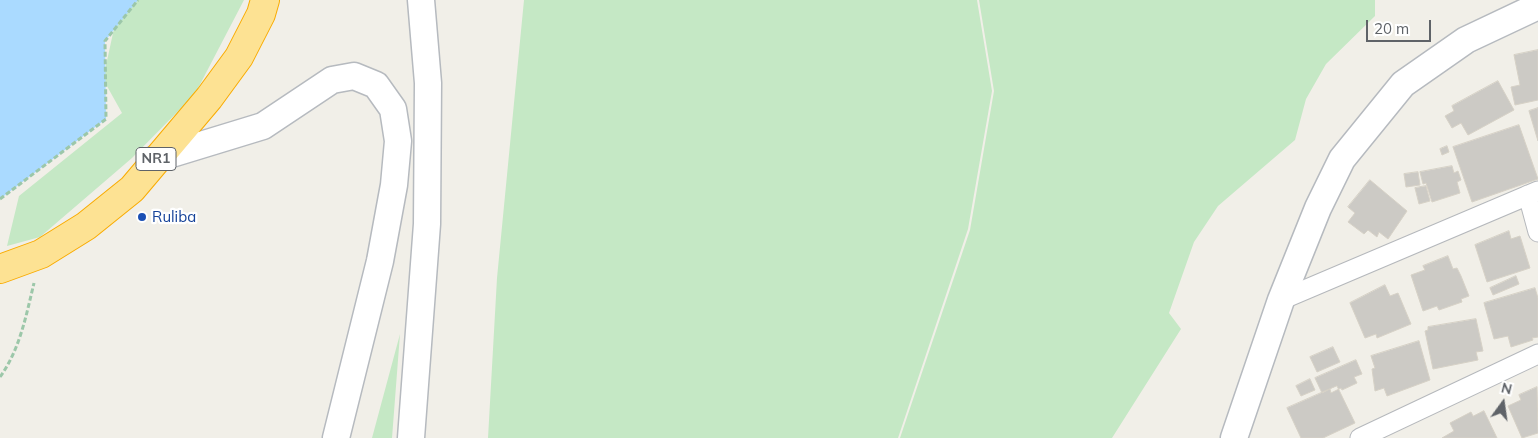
<!DOCTYPE html>
<html>
<head>
<meta charset="utf-8">
<style>
  body { margin:0 }
  #map { position:relative; width:1538px; height:438px; overflow:hidden; background:#f1efe8; font-family:Mulish,sans-serif }
  canvas { display:block }
  .north { position:absolute; left:1478px; top:378px; width:50px; height:50px; -webkit-text-stroke:4px #fff; paint-order:stroke; rotate:14deg; font-size:14px; font-weight:700; line-height:20px; text-align:center; color:#5f6368 }
  .north::after { content:''; display:block; margin:auto; width:18px; height:22px; background:#5f6368; clip-path:polygon(50% 0,100% 100%,50% 72%,0 100%) }
  .scale { position:absolute; left:1366px; top:20px; width:65px; height:22px; box-sizing:border-box; border:2px solid #5f6368; border-top:0; padding-left:6px; font-size:15px; line-height:18px; white-space:nowrap; color:#5f6368; -webkit-text-stroke:4px #fff; paint-order:stroke }
</style>
</head>
<body>
<div id="map">
<canvas width="1538" height="438"></canvas>
<div class="north">N</div>
<div class="scale">20 m</div>
</div>
<script>
const c = document.querySelector('canvas').getContext('2d');
c.lineJoin = 'round';
function paint(path, color) { c.fillStyle = color; c.fill(path, 'evenodd'); }
function stroke(path, color, width, dash) { c.strokeStyle = color; c.lineWidth = width; c.lineCap = dash ? 'butt' : 'round'; c.setLineDash(dash || []); c.stroke(path); }
function write(font, color, halo, rows, align = 'center') {
  c.font = font + ' Mulish,sans-serif'; c.lineWidth = 4.5; c.setLineDash([]); c.textBaseline = 'middle'; c.strokeStyle = halo; c.fillStyle = color; for (const [text, x, y, turn = 0] of rows) {
    c.save(); c.translate(x, y); c.rotate((+turn || 0) * Math.PI / 180); c.textAlign = isNaN(turn) ? turn : align; if (halo) c.strokeText(text, 0, 0); c.fillText(text, 0, 0); c.restore();
  }
}
const green = new Path2D(`
  M133 0H244L195 94 132 158 40 237 7 246 19 196 122 113 103 79 115 24Z
  M524 0H977L992 91 968 229 898 438H488L497 278Z
  M979 0H1375V16L1326 64 1306 99 1295 140 1218 206 1194 242 1169 313 1181 329 1112 438H900L970 230 994 91Z
  M400 334 392 438H372Z`);
const water = new Path2D(`
  M0 0H138L105 41 106 119 0 199Z`);
const building = new Path2D(`
  M1538 50V100L1515 105 1511 87 1520 85 1514 55Z
  M1498 81 1514 110 1468 135 1461 123 1452 128 1445 116 1454 111 1452 106Z
  M1538 108V141L1529 111Z
  M1519 125 1538 179 1472 202 1453 147Z
  M1447 146 1449 152 1442 155 1440 149Z
  M1452 166 1454 173 1458 171 1461 180 1457 182 1460 193 1432 202 1426 183 1423 184 1420 172Z
  M1418 172 1420 185 1406 187 1404 174Z
  M1370 180 1407 211 1388 239 1379 232 1377 237 1368 230 1364 234 1348 222 1355 213 1348 207Z
  M1426 186 1430 201 1419 204 1415 188Z
  M1509 231 1511 239 1520 236 1530 268 1487 282 1475 245Z
  M1448 256 1453 269 1457 268 1461 276 1469 296 1461 299 1462 302 1439 310 1437 306 1423 311 1411 275 1425 270 1423 266Z
  M1516 276 1519 284 1493 295 1490 288Z
  M1385 285 1390 296 1398 293 1411 324 1377 338 1376 334 1365 338 1350 303Z
  M1535 288 1538 298V337L1532 338 1533 340 1511 347 1508 336 1494 339 1484 303Z
  M1476 319 1483 351 1476 352 1478 360 1433 369 1425 331 1428 330V327Z
  M1419 341 1430 380 1387 396 1384 388 1375 391 1372 369 1375 368 1371 356Z
  M1333 347 1340 362 1317 372 1310 357Z
  M1356 360 1362 374 1354 377 1357 383 1342 390 1341 388 1331 393 1330 389 1322 393 1315 378Z
  M1310 379 1315 390 1301 396 1296 386Z
  M1337 386 1355 423 1323 438H1301L1287 408Z
  M1537 387 1538 433 1522 438 1508 406 1521 400 1519 395Z
  M1484 411 1497 438H1442L1454 431 1450 423 1471 412 1473 416Z`);
const path = new Path2D(`
  M0 199 106 119 105 41 138 0
  M0 377C20 349 26 316 34 283`);
const street = new Path2D(`
  M1528 195 1538 232
  M1281 300 1538 191
  M1360 438 1538 354`);
const secondary = new Path2D(`
  M155 159 263 126 332 80 354 76 376 85 393 109 398 141 394 185 380 261 336 438
  M411 438 427 224 428 83 421 0
  M1234 438 1281 300 1318 208 1342 159 1403 84 1466 40 1538 6`);
const highway = new Path2D(`
  M0 269 41 254 86 226 132 189 209 98 239 57 261 14 265 0`);
const markers = [
  [142,217,5,"#1a4fb4"]
];
const shields = [
  [156,159,40]
];
const shieldNames = [
  ["NR1",156,159]
];
const transitNames = [
  ["Ruliba",152,217]
];
paint(green, '#c5e8c5');
paint(water, '#aadaff');
paint(building, '#cccac5');
stroke(building, '#d6d1c6', 1);
stroke(street, '#b5b8bc', 21);
stroke(secondary, '#b6babf', 29);
stroke(highway, '#f9ab00', 30);
stroke(path, '#9cc7a9', 3, [5, 2.5]);
stroke(street, '#fff', 19);
stroke(secondary, '#fff', 26);
stroke(highway, '#fde293', 28);
for (const [x, y, r, color] of markers) { const dot = new Path2D(); dot.arc(x, y, r, 0, 2 * Math.PI); c.fillStyle = color; c.fill(dot); stroke(dot, '#fff', 2); }
for (const [x, y, w] of shields) { const box = new Path2D(); box.roundRect(x - w / 2, y - 11.5, w, 23, 4); c.fillStyle = '#fff'; c.fill(box); stroke(box, '#5f6368', 1); }
write('bold 14px', '#5f6368', null, shieldNames);
write('15px', '#164399', '#fff', transitNames, 'left');
</script>
</body>
</html>
